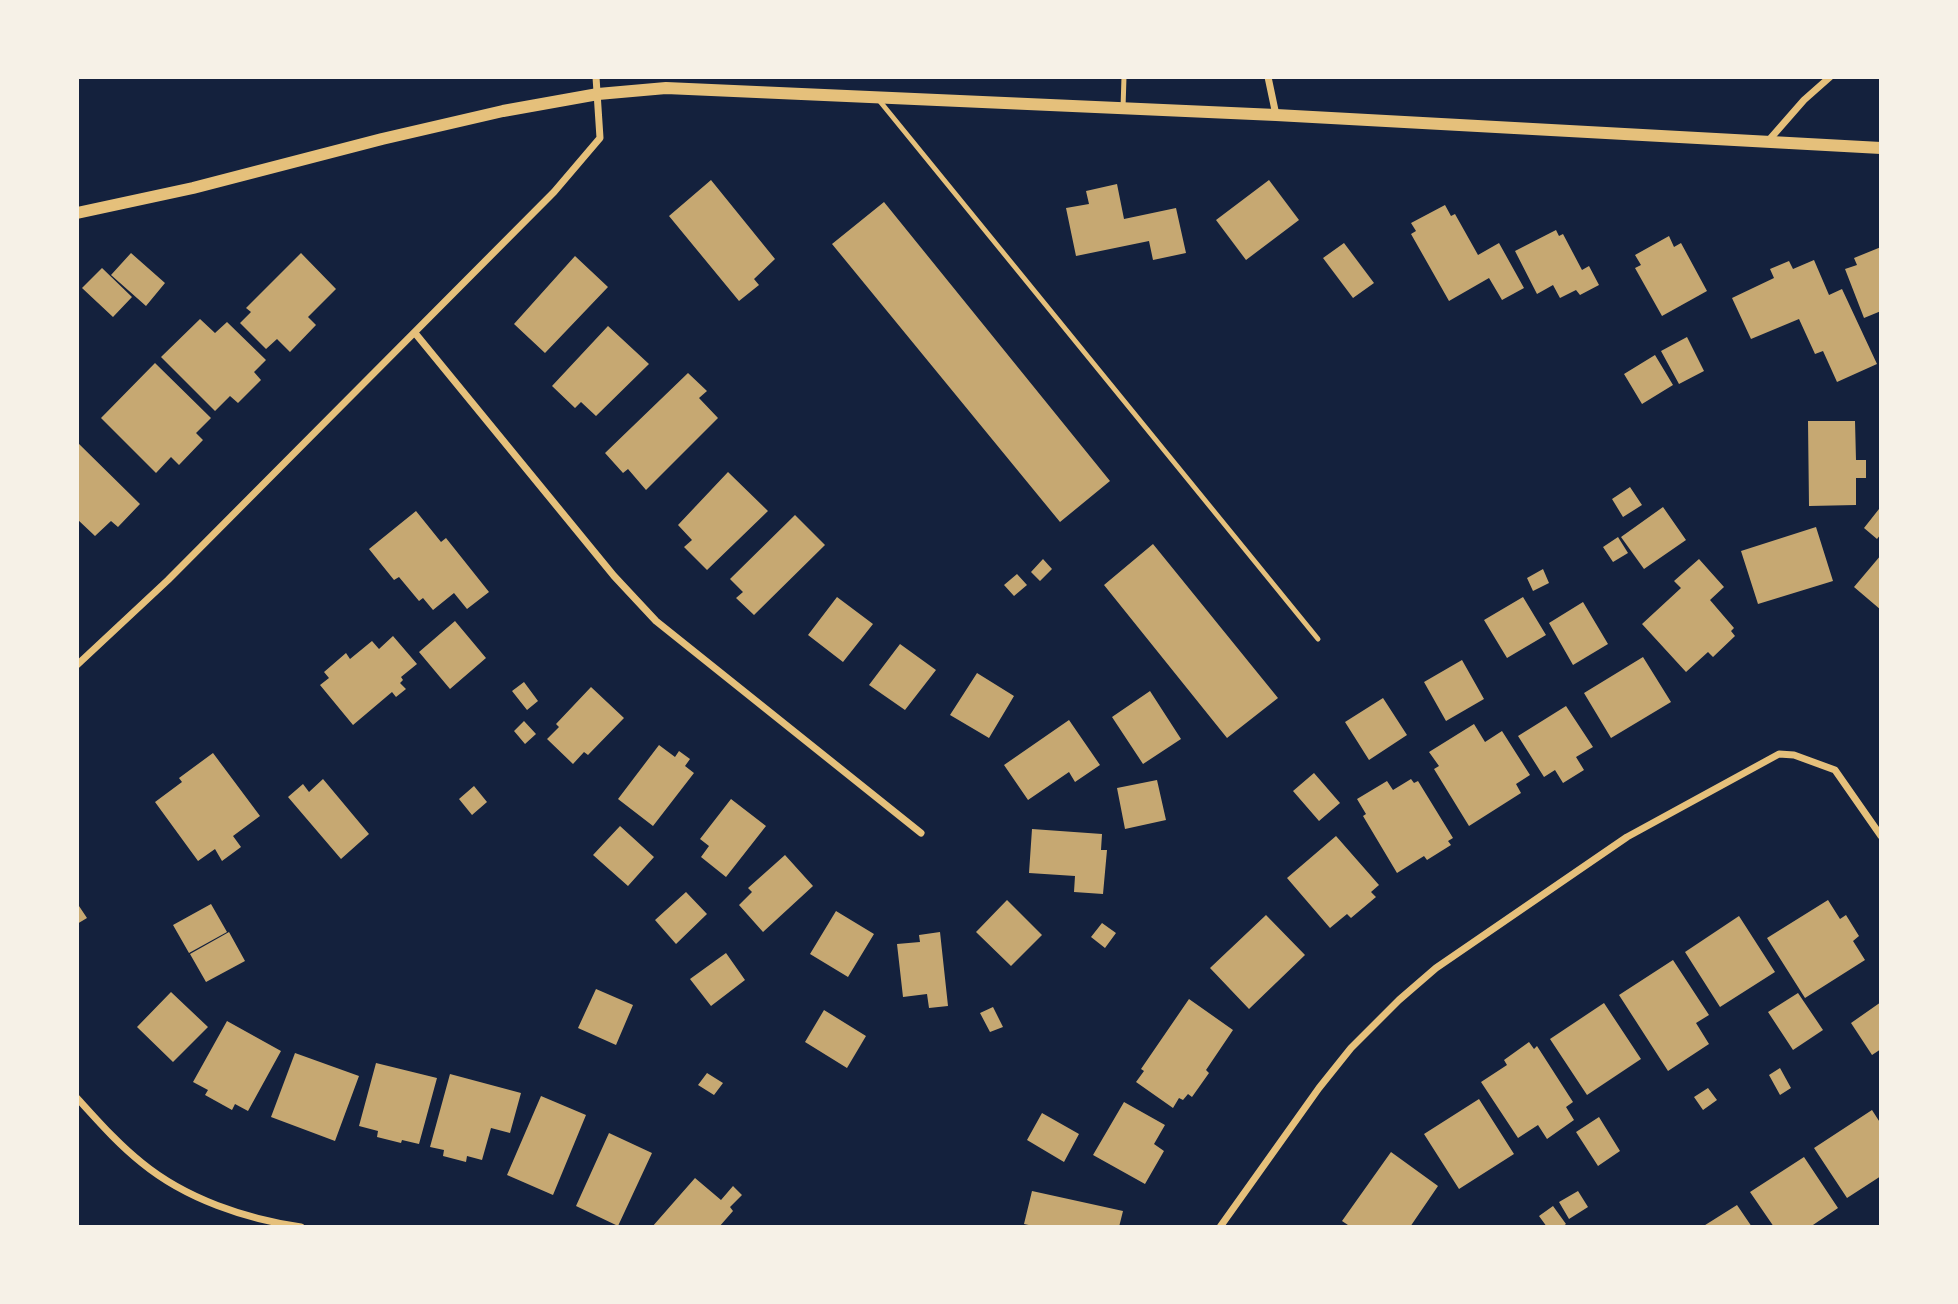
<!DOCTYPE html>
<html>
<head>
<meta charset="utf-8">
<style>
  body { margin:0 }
  #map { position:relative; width:1958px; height:1304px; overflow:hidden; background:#14213d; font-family:"Exo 2",sans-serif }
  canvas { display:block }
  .frame { position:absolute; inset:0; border:79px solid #f6f1e7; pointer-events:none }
</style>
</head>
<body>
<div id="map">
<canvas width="1958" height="1304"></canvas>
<div class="frame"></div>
</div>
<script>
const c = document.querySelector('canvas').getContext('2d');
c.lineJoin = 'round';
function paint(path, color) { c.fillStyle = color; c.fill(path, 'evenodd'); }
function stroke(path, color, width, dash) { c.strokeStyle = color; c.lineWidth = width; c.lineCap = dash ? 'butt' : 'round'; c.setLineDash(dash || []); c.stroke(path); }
const building = new Path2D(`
  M711 180 775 259 754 279 759 285 739 301 669 216Z
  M1269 180 1299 220 1246 260 1216 220Z
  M1117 184 1124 219 1176 208 1186 253 1153 260 1149 241 1076 256 1066 208 1089 204 1086 191Z
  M884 202 1110 481 1060 522 832 244Z
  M1445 205 1451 216 1455 214 1478 255 1499 243 1524 288 1502 300 1489 278 1449 301 1411 234 1416 231 1411 223Z
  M1556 230 1559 236 1563 234 1582 270 1589 266 1599 285 1580 295 1576 290 1560 298 1553 285 1537 294 1515 251Z
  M1669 236 1674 247 1681 243 1707 291 1662 316 1635 268 1641 265 1635 255Z
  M1344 243 1374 283 1353 298 1323 258Z
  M1881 247V311L1864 318 1845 269 1857 265 1854 258Z
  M131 253 165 283 146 306 111 275Z
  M301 253 336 289 308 317 316 325 290 352 277 339 266 349 240 323 251 312 246 308Z
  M575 256 608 287 545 353 514 324Z
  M1814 260 1829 295 1842 289 1877 364 1837 382 1823 351 1815 354 1799 319 1751 339 1732 298 1774 278 1770 269 1789 261 1793 269Z
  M102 268 132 297 113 317 82 288Z
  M200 319 215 333 227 322 266 360 254 372 261 380 238 403 230 396 215 411 161 357Z
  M608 326 649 364 596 416 581 402 575 408 552 386Z
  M1687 337 1704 371 1679 384 1661 351Z
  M1655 355 1673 385 1642 404 1624 374Z
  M155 363 211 418 196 433 203 440 179 465 171 457 156 473 101 418Z
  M688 373 707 391 699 398 718 418 646 490 628 469 623 473 605 453Z
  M1808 421H1855L1856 460H1866V478H1856V505L1809 506Z
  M77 442 140 504 118 527 111 521 95 536 77 519Z
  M728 472 768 511 707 570 684 547 692 540 678 525Z
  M1630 487 1642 505 1623 517 1612 499Z
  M1663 507 1686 540 1644 569 1621 537Z
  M1879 509 1881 534 1877 539 1864 528Z
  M416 511 441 542 446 538 489 592 467 609 454 593 433 610 423 598 419 601 399 577 394 580 369 549Z
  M795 515 825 545 754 615 736 598 743 592 730 579Z
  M1816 527 1833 581 1758 604 1741 551Z
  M1618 537 1628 553 1613 562 1603 547Z
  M1153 544 1278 698 1227 738 1104 585Z
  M1881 555V610L1854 587Z
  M1043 559 1052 569 1040 581 1031 572Z
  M1699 559 1724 587 1710 600 1734 628 1731 631 1735 636 1713 657 1708 652 1686 672 1642 624 1681 588 1674 581Z
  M1543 569 1549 583 1533 591 1527 578Z
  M1017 574 1027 585 1014 596 1004 585Z
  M837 597 873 624 843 662 808 635Z
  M1523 597 1546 635 1507 658 1484 620Z
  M1583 602 1608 644 1573 665 1549 623Z
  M455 621 486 658 450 689 419 652Z
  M393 636 417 664 401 677 403 680 400 683 406 689 396 697 392 692 353 725 320 685 329 678 324 672 346 653 350 659 372 641 379 649Z
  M900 644 936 670 905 710 869 685Z
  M1643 657 1671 702 1611 738 1584 693Z
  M1462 660 1484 699 1446 721 1424 682Z
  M977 673 1014 696 989 738 950 715Z
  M524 682 538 701 527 710 512 691Z
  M591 687 624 718 588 755 584 752 573 764 547 739 559 727 556 724Z
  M1150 691 1181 739 1143 764 1112 717Z
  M1383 698 1407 735 1369 760 1345 722Z
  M1566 706 1593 747 1576 757 1584 770 1563 783 1555 770 1544 777 1518 736Z
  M1069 720 1100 765 1075 782 1069 772 1028 800 1004 765Z
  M524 721 536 734 525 744 514 731Z
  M1474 724 1485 742 1502 731 1530 775 1516 784 1521 793 1469 826 1434 769 1439 766 1429 752Z
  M659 745 675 757 679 751 690 759 685 766 694 773 653 826 618 799Z
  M213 753 260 816 233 836 241 847 222 861 215 849 198 861 155 802 182 782 179 778Z
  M1314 773 1340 803 1319 821 1293 791Z
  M323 779 369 834 341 859 288 797 303 784 309 792Z
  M1411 779 1414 783 1418 781 1453 838 1448 841 1451 845 1427 860 1424 856 1397 873 1363 816 1366 814 1357 799 1387 781 1393 790Z
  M1157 780 1166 820 1125 829 1117 788Z
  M474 786 487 802 472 815 459 799Z
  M731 799 766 826 726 877 701 857 709 846 700 839Z
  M620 826 654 857 628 886 593 855Z
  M1032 829 1102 834 1101 850H1107L1103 894 1074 892 1075 876 1029 873Z
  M1336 836 1379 885 1371 892 1376 897 1351 918 1347 914 1330 928 1287 878Z
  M785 855 813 886 763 932 739 905 752 892 748 888Z
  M686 892 707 914 676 944 655 920Z
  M1007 900 1042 935 1011 966 976 932Z
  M1828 900 1840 919 1846 915 1859 936 1853 941 1865 960 1805 998 1767 938Z
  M77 903 87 918 77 924Z
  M211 904 227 932 189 953 173 925Z
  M836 911 874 934 848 977 810 954Z
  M1266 915 1305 955 1249 1009 1210 968Z
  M1739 916 1775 972 1720 1007 1685 952Z
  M1102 923 1116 933 1105 948 1091 937Z
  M229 932 245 961 206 982 190 954Z
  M940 932 948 1006 929 1008 927 994 903 997 897 944 920 942 919 935Z
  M726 953 745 980 711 1006 690 979Z
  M1673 960 1709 1015 1696 1023 1709 1044 1668 1071 1619 995Z
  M596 989 633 1005 616 1045 578 1028Z
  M171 992 208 1027 173 1062 137 1027Z
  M1798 993 1823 1030 1793 1050 1768 1012Z
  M1189 999 1233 1030 1206 1070 1209 1073 1192 1097 1188 1094 1183 1100 1179 1098 1173 1108 1136 1082 1144 1071 1141 1069Z
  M1881 1002V1049L1872 1055 1851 1023Z
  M1604 1003 1641 1059 1587 1095 1550 1039Z
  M993 1007 1003 1027 990 1032 980 1013Z
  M824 1010 866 1036 847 1068 805 1042Z
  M227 1021 281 1051 248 1111 235 1104 232 1110 205 1095 208 1090 193 1082Z
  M1529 1042 1534 1049 1537 1046 1573 1102 1566 1107 1574 1120 1547 1139 1538 1125 1518 1138 1481 1082 1507 1065 1504 1060Z
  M295 1053 359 1076 335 1141 271 1117Z
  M376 1063 437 1078 419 1144 402 1140 401 1143 377 1137 378 1131 359 1126Z
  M1780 1068 1791 1088 1780 1095 1769 1075Z
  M707 1073 723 1083 714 1095 698 1085Z
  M450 1074 521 1093 510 1133 491 1128 482 1160 467 1156 466 1162 443 1156 444 1150 430 1147Z
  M1708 1088 1717 1100 1703 1110 1694 1097Z
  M541 1096 586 1115 553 1195 507 1175Z
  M1479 1099 1514 1154 1459 1189 1424 1134Z
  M1124 1102 1165 1125 1154 1144 1164 1151 1145 1184 1093 1155Z
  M1872 1110 1881 1124V1176L1847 1198 1814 1148Z
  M1042 1113 1079 1134 1064 1162 1027 1140Z
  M1599 1117 1620 1151 1598 1166 1576 1132Z
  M609 1133 652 1153 618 1226 576 1206Z
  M1391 1152 1438 1186 1410 1227H1351L1342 1221Z
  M1804 1157 1838 1208 1810 1227H1774L1750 1192Z
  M695 1178 721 1200 733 1186 742 1195 730 1207 733 1211 719 1227H652Z
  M1032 1191 1123 1211 1119 1227H1038L1024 1224Z
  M1578 1191 1588 1207 1569 1219 1559 1202Z
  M1737 1205 1752 1227H1702Z
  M1553 1206 1566 1224 1562 1227H1547L1539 1216Z`);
const service = new Path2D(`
  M878 99 1318 639
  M1123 108 1124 77`);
const minor = new Path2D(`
  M1268 77 1276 115
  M1769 140 1804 100 1830 77
  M415 333 614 576 656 621 921 833
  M77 665 168 580 554 192 600 138 596 77
  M77 1098C98 1121 118 1144 142 1163 186 1199 246 1219 301 1227
  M1220 1227 1319 1088 1351 1048 1399 1000 1436 968 1627 837 1779 754 1794 755 1835 770 1881 836`);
const tertiary = new Path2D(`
  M77 213 193 188 382 139 503 111 598 94 666 88 1276 115 1881 148`);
paint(building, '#c6a872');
stroke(service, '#e5c07b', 5);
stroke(minor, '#e5c07b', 7);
stroke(tertiary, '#e5c07b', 12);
</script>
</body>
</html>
